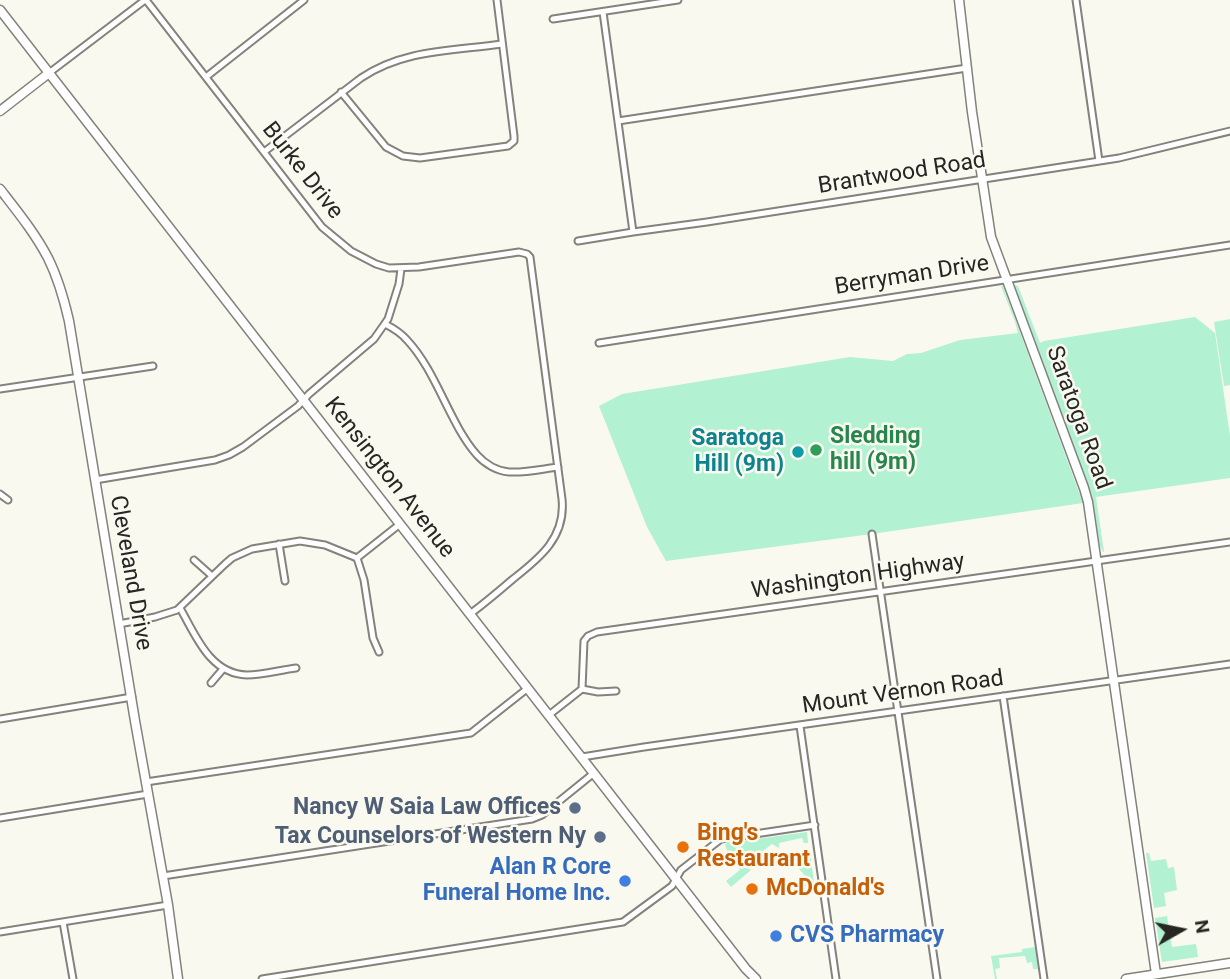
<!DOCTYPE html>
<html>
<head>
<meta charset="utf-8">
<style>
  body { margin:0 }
  #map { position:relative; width:1230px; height:979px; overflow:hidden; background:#faf9f0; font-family:Roboto,sans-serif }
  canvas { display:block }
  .north { position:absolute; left:1146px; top:895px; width:70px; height:70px; -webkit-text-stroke:5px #faf9f0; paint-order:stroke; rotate:81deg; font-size:19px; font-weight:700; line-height:28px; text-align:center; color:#272623 }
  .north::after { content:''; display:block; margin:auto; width:24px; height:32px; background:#272623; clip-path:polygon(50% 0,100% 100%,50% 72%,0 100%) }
</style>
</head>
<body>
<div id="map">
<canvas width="1230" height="979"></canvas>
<div class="north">N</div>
</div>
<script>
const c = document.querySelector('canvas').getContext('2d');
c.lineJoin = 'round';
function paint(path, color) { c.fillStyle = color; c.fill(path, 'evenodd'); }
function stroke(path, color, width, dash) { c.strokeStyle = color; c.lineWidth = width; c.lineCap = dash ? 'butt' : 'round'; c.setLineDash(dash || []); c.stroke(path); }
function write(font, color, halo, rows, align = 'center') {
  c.font = font + ' Roboto,sans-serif'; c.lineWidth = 5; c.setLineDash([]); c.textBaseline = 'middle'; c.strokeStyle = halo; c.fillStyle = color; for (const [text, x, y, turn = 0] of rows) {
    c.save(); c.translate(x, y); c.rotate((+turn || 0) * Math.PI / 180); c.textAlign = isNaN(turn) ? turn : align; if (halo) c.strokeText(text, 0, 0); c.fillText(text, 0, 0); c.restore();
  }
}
const green = new Path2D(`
  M1015 285 1018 286 1040 343 1044 341 1195 317 1215 333 1230 436V478L1096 497 1104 552H1103L1100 546 1092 495 1015 289Z
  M1001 286H1003L1083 503 872 534 666 561 647 527 599 406 622 394 850 357 893 361 907 354 921 353 960 340 1018 333 1015 322Z
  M1230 319V385L1224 386 1214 322Z
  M807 832 808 843H804L802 838 779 843V848L772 844 745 865 751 870 731 887 726 881 740 870 727 850 725 845 727 843Z
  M806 852 810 853 814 882 812 885 799 887 795 881 797 880 799 882 805 876 788 856 799 854 800 860 807 858Z
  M1146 853H1149L1151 861 1166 859 1168 868 1174 867 1177 890 1164 893 1166 906 1154 908Z
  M1167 916 1172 947 1196 944 1198 957 1162 962 1155 918Z
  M1035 947 1038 969H1033L1032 962 1027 963 1025 956 999 958 1000 968 995 969 997 979H995L991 956 1022 952V949Z`);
const street = new Path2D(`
  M146 0 322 227 351 251 376 264 389 268 419 267 519 252 527 254 530 257 562 499C566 537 540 558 513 579 499 591 485 603 470 614
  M1076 0 1099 161
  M603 12 633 232
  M553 19 678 0
  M49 73 145 0
  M206 77 304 0
  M341 92 386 147 403 156 420 158 508 146 514 141V136L497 0
  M618 121 967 68
  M264 152 361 78C404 49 453 51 502 44
  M578 241 633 232 707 222 1119 158 1230 131
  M385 324C393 328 401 333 407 340 437 372 449 423 477 455 485 464 497 471 509 472 525 473 542 469 558 467
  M599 343 1230 245
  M0 389 153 366
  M95 480 215 460 229 455 243 447 298 406 309 394 374 339 388 319 399 284 401 269
  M0 494 8 500
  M872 534 937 979
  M279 544 285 581
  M357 558 364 580 373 638 379 652
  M357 558 400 524
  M194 560 212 576
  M180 608C196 636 210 674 247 675 263 675 280 670 296 668
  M119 624 155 617 177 610 225 564 232 558 252 549 300 541 325 545 357 558
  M211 683 223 669
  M582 689 598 692 616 691
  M1003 696 1044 979
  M549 715 582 689 584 641 588 636 597 632 1230 542
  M0 719 132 697
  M800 726 836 979
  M582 757 644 747 1230 664
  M146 782 471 733 528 688
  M0 818 148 794
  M163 876 532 819 542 815 594 773
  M63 922 73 979
  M0 932 168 905
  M262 979 623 922 672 886 681 870 721 839 815 825`);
const secondary = new Path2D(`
  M959 0 972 112 991 237 1084 488 1088 502 1156 974
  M0 10 746 969 756 979
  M0 111 49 73
  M0 189C17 211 35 233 48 258 58 278 64 299 69 321L135 721 168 905 178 979
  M1126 979 1230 963`);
const markers = [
  [816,450,7,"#2e9e5b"],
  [798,452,7,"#0f9aa8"],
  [575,808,7,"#5c6f8a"],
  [600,837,7,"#5c6f8a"],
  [683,847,7,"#e8710a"],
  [625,881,7,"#3f7fe0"],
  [752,889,7,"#e8710a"],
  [776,936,7,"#3f7fe0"]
];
const streetNames = [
  ["Burke Drive",302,171,52],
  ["Brantwood Road",902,174,-9],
  ["Berryman Drive",912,276,-9],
  ["Saratoga Road",1078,418,70],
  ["Kensington Avenue",389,478,52],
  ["Cleveland Drive",130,573,80],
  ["Washington Highway",858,577,-8],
  ["Mount Vernon Road",903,693,-8]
];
const leisureNames = [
  ["Sledding",830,437],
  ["hill (9m)",830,463]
];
const cultureNames = [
  ["Saratoga",784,439],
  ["Hill (9m)",784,465]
];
const serviceNames = [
  ["Nancy W Saia Law Offices",561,808],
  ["Tax Counselors of Western Ny",586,837]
];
const foodNames = [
  ["Bing's",697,834],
  ["Restaurant",697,860],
  ["McDonald's",766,889]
];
const shopNames = [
  ["Alan R Core",611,868],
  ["Funeral Home Inc.",611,894],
  ["CVS Pharmacy",790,936,"left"]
];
paint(green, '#b3f1d3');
stroke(street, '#83827b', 9);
stroke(secondary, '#83827b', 11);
stroke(street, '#fff', 5);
stroke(secondary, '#fff', 8);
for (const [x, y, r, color] of markers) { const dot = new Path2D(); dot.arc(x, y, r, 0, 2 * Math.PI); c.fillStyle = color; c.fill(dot); stroke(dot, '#faf9f0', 2.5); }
write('23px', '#272623', '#faf9f0', streetNames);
write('bold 23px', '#27864d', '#faf9f0', leisureNames, 'left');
write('bold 23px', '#0d838f', '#faf9f0', cultureNames, 'right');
write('bold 23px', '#4e5e75', '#faf9f0', serviceNames, 'right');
write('bold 23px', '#c56008', '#faf9f0', foodNames, 'left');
write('bold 23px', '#366cbe', '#faf9f0', shopNames, 'right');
</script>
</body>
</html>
